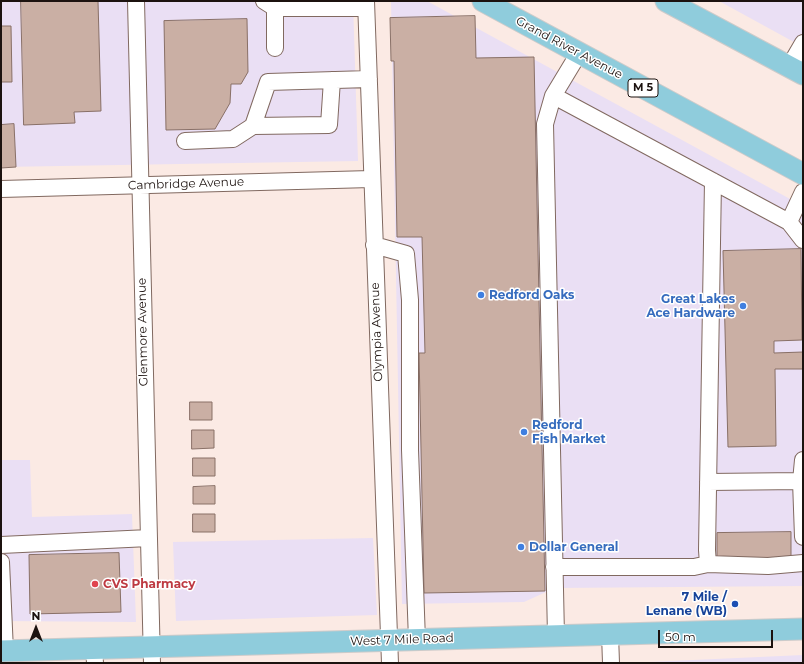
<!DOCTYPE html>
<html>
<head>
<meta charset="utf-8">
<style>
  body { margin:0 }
  #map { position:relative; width:804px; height:664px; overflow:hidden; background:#fbeae4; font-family:Montserrat,sans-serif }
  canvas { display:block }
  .frame { position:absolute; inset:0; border:2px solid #1c120f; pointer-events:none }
  .north { position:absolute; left:16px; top:608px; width:40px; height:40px; -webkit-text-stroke:3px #fff; paint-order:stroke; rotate:0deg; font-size:11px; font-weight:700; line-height:16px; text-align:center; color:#1c120f }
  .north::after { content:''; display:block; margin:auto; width:14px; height:18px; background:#1c120f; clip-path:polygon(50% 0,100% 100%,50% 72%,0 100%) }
  .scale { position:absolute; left:658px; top:630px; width:115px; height:18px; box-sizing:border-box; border:2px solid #1c120f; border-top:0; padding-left:5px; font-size:12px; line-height:14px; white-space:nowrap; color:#1c120f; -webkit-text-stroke:3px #fff; paint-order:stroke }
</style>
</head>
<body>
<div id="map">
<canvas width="804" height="664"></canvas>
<div class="frame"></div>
<div class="north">N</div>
<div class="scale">50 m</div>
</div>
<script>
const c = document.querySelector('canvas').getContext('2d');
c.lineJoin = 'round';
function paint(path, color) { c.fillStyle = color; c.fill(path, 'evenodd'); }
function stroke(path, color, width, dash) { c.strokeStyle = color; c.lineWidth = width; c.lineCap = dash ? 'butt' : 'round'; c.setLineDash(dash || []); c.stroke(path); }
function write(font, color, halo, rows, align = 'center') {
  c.font = font + ' Montserrat,sans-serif'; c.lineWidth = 3; c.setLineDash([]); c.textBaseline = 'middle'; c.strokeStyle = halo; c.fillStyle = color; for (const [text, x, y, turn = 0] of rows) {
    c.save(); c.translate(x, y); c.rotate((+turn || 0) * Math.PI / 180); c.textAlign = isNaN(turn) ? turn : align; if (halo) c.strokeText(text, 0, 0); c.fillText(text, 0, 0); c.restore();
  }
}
const commercial = new Path2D(`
  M1 1H353L358 161 1 167Z
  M391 1H427L803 206V586L555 588 524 602 402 604Z
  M719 1H803V47Z
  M1 460H30L32 517 132 514 136 622 1 621Z
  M373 538 377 615 176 621 173 542Z
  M803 655V663H627Z`);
const building = new Path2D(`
  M21 1H98L101 111 74 112 75 123 24 125Z
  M475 16 476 58 534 57 545 591 424 593 419 353H425L422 237H397L394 61H391L390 18Z
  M247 19 248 72 241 84H231L230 103 215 129 166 130 164 21Z
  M1 26H11L12 82H1Z
  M14 124 16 167 1 168V125Z
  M801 249 802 340 774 341V353L803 352V369H775L776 446 728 447 723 251Z
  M190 402H212V420H190Z
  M192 430H214V448L192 449Z
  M193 458H215V476H193Z
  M215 486V504H193V487Z
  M193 514H215V532H193Z
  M791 532V560L717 561V533Z
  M119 553 121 612 30 614 29 555Z`);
const minor = new Path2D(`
  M136 1 152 663
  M264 1 275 8H366
  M366 1 390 663
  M275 8V48
  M789 67 803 43
  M332 80 329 125 253 126 268 82 369 79
  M554 96 789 222
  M185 141 233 139 253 126
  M1 189 371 179
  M803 192 789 222 803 240
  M374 245 406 254 410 300V450L417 640
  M803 460 801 481 803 537
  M708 482 801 481
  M1 545 149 538
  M1 562 5 651
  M708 564 768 566 803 563
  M554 567H694L708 564 707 550 713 181
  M610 634 611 663
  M556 636 545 124 553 96 579 53
  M94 649 95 663`);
const major = new Path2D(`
  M483 1 803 174
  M666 1 803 74
  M1 651 803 629`);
const markers = [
  [481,295,4,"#3f7fe0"],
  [743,306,4,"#3f7fe0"],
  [524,432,4,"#3f7fe0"],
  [521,547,4,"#3f7fe0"],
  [95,584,4,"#e0444e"],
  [735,604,4,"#1a4fb4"]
];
const shields = [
  [643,88,30]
];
const shieldNames = [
  ["M 5",643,88]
];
const streetNames = [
  ["Grand River Avenue",569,48,28],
  ["Cambridge Avenue",186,184,-2],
  ["Glenmore Avenue",143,332,-91],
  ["Olympia Avenue",377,332,-92],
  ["West 7 Mile Road",402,640,-2]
];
const shopNames = [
  ["Redford Oaks",489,295],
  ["Great Lakes",735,299,"right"],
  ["Ace Hardware",735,313,"right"],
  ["Redford",532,425],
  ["Fish Market",532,439],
  ["Dollar General",529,547]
];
const healthNames = [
  ["CVS Pharmacy",103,584]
];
const transitNames = [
  ["7 Mile /",727,597],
  ["Lenane (WB)",727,611]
];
paint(commercial, '#eadff4');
paint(building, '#caafa4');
stroke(building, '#897067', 1);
stroke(minor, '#816960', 18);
stroke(major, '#cdcbca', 23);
stroke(minor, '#fff', 16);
stroke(major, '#8fccdc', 21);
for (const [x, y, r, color] of markers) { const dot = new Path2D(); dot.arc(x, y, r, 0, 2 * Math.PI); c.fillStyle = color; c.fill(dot); stroke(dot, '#fff', 1.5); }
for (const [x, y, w] of shields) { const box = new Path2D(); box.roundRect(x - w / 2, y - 9, w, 18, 3); c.fillStyle = '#fff'; c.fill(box); stroke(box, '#1c120f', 1); }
write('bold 11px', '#1c120f', null, shieldNames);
write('12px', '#1c120f', '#fff', streetNames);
write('bold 12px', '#366cbe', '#fff', shopNames, 'left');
write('bold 12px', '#be3a42', '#fff', healthNames, 'left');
write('bold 12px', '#164399', '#fff', transitNames, 'right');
</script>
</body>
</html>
